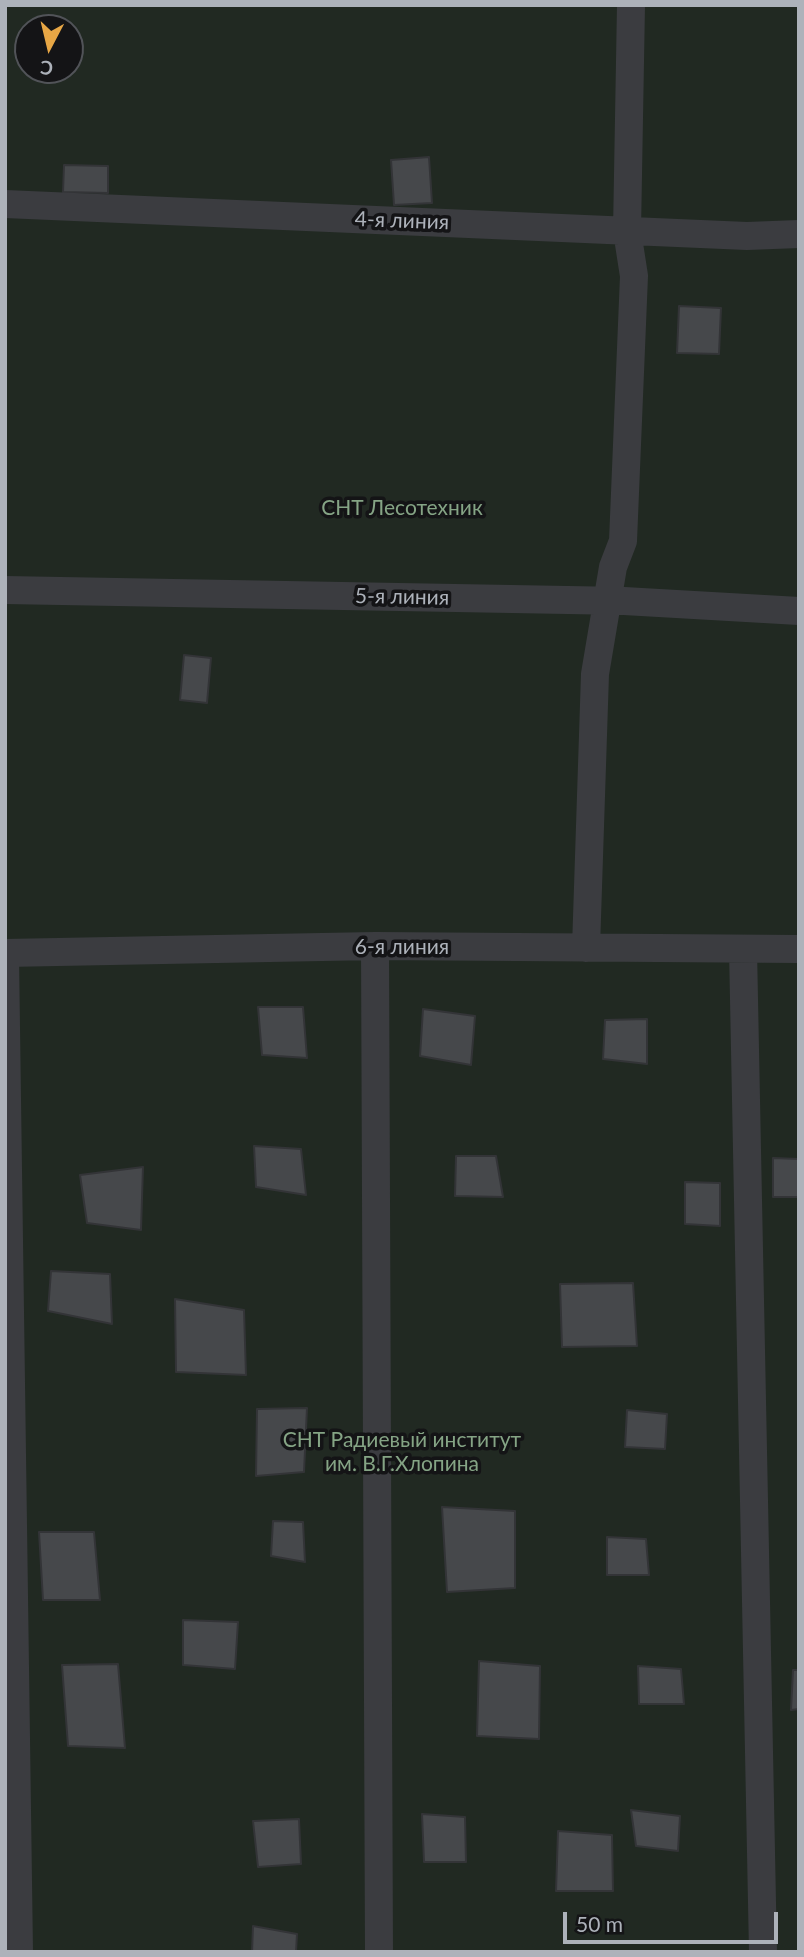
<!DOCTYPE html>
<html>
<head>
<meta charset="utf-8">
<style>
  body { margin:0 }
  #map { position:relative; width:804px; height:1957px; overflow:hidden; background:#19191b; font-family:Lato,sans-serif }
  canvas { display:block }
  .frame { position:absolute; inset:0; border:7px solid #adb2ba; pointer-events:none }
  .north { position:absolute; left:14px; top:14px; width:70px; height:70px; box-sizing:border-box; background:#141416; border:2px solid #515358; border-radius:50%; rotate:187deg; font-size:19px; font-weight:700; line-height:28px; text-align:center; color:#adb2ba }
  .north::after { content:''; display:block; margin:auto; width:24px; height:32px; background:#e8a745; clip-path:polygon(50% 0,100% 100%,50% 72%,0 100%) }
  .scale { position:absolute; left:563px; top:1912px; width:215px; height:32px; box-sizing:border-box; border:4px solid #adb2ba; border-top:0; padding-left:9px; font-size:21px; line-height:24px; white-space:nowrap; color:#adb2ba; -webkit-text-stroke:5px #141416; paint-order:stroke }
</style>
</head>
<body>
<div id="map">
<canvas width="804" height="1957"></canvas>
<div class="frame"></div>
<div class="north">С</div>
<div class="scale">50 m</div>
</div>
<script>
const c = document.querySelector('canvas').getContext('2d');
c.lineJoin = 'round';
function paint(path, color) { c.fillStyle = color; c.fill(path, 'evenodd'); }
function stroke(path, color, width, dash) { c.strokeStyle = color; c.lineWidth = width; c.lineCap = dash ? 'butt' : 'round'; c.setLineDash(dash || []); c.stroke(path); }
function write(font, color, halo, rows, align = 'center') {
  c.font = font + ' Lato,sans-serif'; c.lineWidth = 7; c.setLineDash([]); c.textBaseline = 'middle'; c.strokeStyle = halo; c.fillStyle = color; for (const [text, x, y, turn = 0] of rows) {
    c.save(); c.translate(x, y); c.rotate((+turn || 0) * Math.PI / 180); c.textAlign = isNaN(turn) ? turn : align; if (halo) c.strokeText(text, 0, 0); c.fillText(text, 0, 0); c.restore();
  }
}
const green = new Path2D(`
  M5 5H799V1952H5ZM28 28H70V70H28Z`);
const building = new Path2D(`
  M429 157 432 203 394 205 391 160Z
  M64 165 108 166V193L63 192Z
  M679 306 721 308 719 354 677 353Z
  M184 655 211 658 207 703 180 700Z
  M258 1007H303L307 1058 262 1055Z
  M423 1009 475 1016 471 1065 420 1056Z
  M647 1019V1064L603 1059 605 1020Z
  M254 1146 301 1149 306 1195 256 1187Z
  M456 1156H496L503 1197 455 1196Z
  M773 1158 799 1159V1197H773Z
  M143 1167 141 1230 87 1223 80 1175Z
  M685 1182 720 1183V1226L685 1224Z
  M51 1271 110 1274 112 1324 48 1311Z
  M633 1283 637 1346 562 1347 560 1284Z
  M175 1299 244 1310 246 1375 176 1372Z
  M307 1408 304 1472 256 1476 257 1409Z
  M627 1410 667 1414 665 1449 625 1447Z
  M442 1507 515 1511V1588L447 1592Z
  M273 1521 303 1522 305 1562 271 1556Z
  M39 1532H94L100 1600H43Z
  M607 1537 646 1539 649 1575H607Z
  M183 1620 238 1622 235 1669 183 1665Z
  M479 1661 540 1666 539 1739 477 1736Z
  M118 1664 125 1748 68 1746 62 1665Z
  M638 1666 681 1669 684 1704H639Z
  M793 1670H799V1709L791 1710Z
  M631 1810 680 1816 678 1851 636 1846Z
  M422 1814 465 1817 466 1862H424Z
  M299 1819 301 1864 258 1867 253 1821Z
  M558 1831 612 1835 613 1891H556Z
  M253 1926 297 1934 296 1952H252Z`);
const minor = new Path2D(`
  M5 204 747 236 799 234
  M5 590 624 601 799 611
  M375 946 379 1952
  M586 948 595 674 613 567 623 541 634 276 627 231 631 5
  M743 949 763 1952
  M5 953 375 946 799 949
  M5 956 19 1952`);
const streetNames = [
  ["4-я линия",402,221,2],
  ["5-я линия",402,597,1],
  ["6-я линия",402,947]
];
const parkNames = [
  ["СНТ Лесотехник",402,508],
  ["СНТ Радиевый институт",402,1440],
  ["им. В.Г.Хлопина",402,1464]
];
paint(green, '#212922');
paint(building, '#46484b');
stroke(building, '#333437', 2);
stroke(minor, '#3b3c40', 28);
write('21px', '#adb2ba', '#141416', streetNames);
write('21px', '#85a485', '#141416', parkNames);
</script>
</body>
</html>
